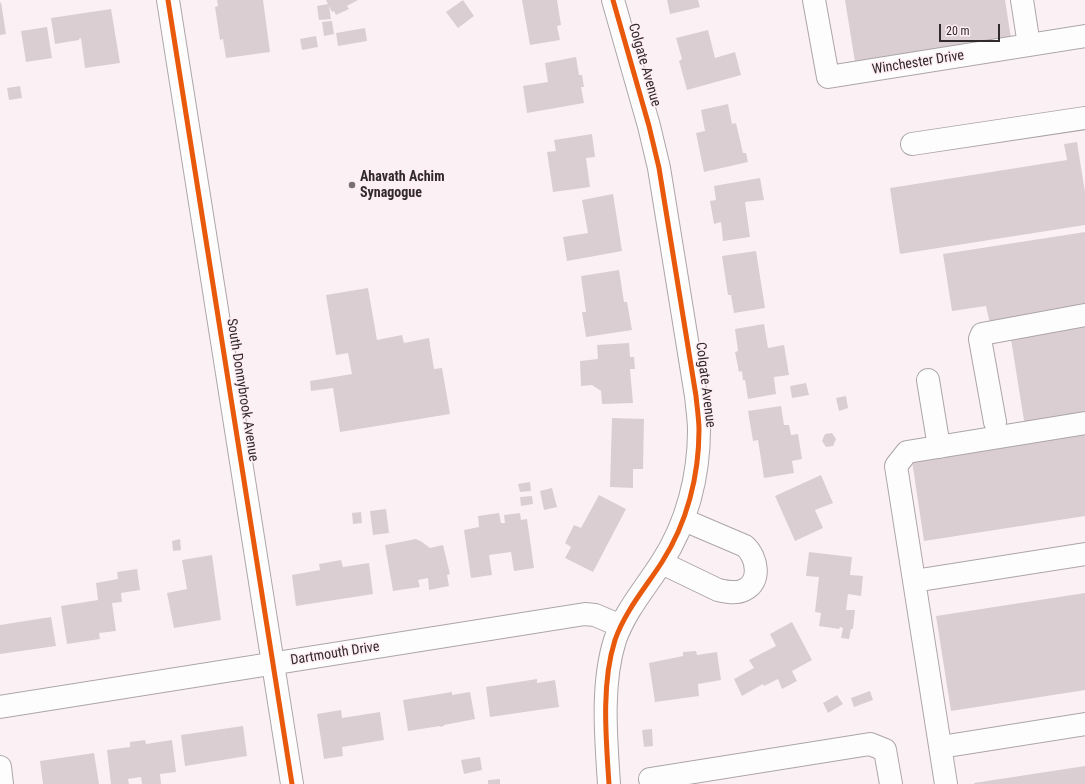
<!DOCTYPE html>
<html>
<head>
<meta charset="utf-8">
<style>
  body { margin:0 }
  #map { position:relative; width:1085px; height:784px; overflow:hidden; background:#fbf1f5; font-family:"Roboto Condensed",sans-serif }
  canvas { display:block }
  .scale { position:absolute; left:939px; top:24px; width:61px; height:18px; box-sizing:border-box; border:2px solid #302a2c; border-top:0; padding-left:5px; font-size:12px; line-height:14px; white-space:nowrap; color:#302a2c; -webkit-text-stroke:3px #ffedf4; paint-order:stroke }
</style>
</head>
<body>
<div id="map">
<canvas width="1085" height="784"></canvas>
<div class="scale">20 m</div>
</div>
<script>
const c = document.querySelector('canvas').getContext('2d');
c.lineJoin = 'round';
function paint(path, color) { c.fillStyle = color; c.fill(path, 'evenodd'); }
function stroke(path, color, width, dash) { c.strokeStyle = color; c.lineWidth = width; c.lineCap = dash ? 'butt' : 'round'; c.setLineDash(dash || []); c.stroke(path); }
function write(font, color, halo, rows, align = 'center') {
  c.font = font + ' "Roboto Condensed",sans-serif'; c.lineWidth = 3; c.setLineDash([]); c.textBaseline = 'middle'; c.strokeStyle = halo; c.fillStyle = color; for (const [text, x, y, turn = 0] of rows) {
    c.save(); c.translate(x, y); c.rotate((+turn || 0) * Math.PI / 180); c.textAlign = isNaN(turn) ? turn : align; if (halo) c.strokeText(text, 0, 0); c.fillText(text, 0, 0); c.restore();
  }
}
const building = new Path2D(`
  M217 0H263L270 52 226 58 223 39 220 40 215 7 218 6Z
  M326 0H358L347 6 349 9 336 15 334 11 332 12 329 6 331 19 319 20 317 6 328 4Z
  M463 0 474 16 458 28 446 12Z
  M522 0H557L561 25 557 26 560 40 530 45Z
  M667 0H698L700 7 670 14Z
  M845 0H1005L1011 38 855 62Z
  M1 2 6 34 0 35V3Z
  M111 9 120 63 85 68 81 38 79 39V40L55 44 51 18Z
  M332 21 334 34 324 36 322 22Z
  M47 27 52 58 26 62 21 31Z
  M365 28 367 41 338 46 336 33Z
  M708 30 715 58 735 52 741 75 687 90 679 61 682 59 676 38Z
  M316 36 318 47 302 50 300 39Z
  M576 57 579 75H582L584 87H581L584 103 527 113 523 86 548 82 545 63Z
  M20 86 22 98 9 100 7 88Z
  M728 104 732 124 736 123 743 153H746L748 162 704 172 696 133 705 131 701 110Z
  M592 134 595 157 586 158 590 187 553 192 547 152 556 151 554 140Z
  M1077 142 1085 192V225L900 254 890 188 1067 160 1064 144Z
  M760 178 764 200 745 202 750 237 723 241 721 222 714 224 710 201 716 200 714 186Z
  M613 194 622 251 567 261 563 237 588 233 582 200Z
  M1085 232V309L990 324 986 306 952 311 943 254Z
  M756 251 765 308 734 313 731 295H728L722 256Z
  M619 270 624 302H627L632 330 586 337 582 312H586L581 276Z
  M368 288 377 340 402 335 404 343 429 338 434 369 442 368 450 414 340 432 333 388 311 391 310 381 352 374 348 353 336 355 326 295Z
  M1085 322V418L1025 427 1010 333Z
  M764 324 768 348 784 345 789 375 774 377 776 394 748 399 745 380H743L742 371 739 372 735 352 738 351 735 329Z
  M629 343 630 357H634L635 369H630L633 403 602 404 601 391 592 385 581 386 580 361 598 359 597 345Z
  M806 383 809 395 792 398 790 386Z
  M846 396 848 408 839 411 836 398Z
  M781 406 784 425H789L791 435 798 434 802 459 792 461 794 473 764 478 758 440 753 441 748 411Z
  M612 418 644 419 643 469H633V488L610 487Z
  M832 433 836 439 833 446 826 447 822 441 825 434Z
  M1085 434V516L924 541 912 461Z
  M821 475 833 503 815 510 823 528 795 541 775 496Z
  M530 482 531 491 520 492 518 484Z
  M552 488 557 507 544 510 540 491Z
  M599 495 626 509 593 572 565 558 571 547 565 543 574 525 581 528Z
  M532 496 533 504 521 506 520 497Z
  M386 509 389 533 373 535 370 511Z
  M361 512 362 523 353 524 352 513Z
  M499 513 501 523H505L504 515 520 513 521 520 527 519 534 568 514 571 511 552 489 555 492 575 471 578 464 530 479 527 478 516Z
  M180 539 181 550 173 551 172 541Z
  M416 539 422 542 430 548 443 545 450 574 447 575 449 586 429 590 428 578 418 580 420 587 393 591 385 545Z
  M809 552 852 557 850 575 863 576 861 596 848 594 846 610H855L853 629H851L849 639 841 638 843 628 840 627 839 629 819 626 821 613 815 612 819 577 806 576Z
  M212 555 221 620 174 628 167 593 187 589 182 560Z
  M341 560 343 567 369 563 373 594 296 606 292 575 320 570 319 564Z
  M137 569 140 590 121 593 122 602 112 603 116 631 99 633 100 639 67 644 61 606 98 600 96 583 118 579 117 572Z
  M1085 593V690L951 711 936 616Z
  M51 617 56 646 0 654V625Z
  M792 622 812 660 792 671 797 681 782 689 778 679 764 686 763 684 742 696 734 679 754 668 749 660 776 646 770 634Z
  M696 651 697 655 717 652 721 680 698 684 699 696 655 702 649 663 683 656V652Z
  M537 679V683L555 680 559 707 490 717 486 687Z
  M870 691 873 700 854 707 851 698Z
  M452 692V695L470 692 475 719 444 725V726L440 727V726L408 731 403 700Z
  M837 695 843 704 828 713 823 703Z
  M341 710 342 718 380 712 384 740 342 747 343 756 324 759 317 714Z
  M243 726 247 756 185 766 181 735Z
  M652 729 653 746 644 747 642 730Z
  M145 740 146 744 172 740 176 772 160 774 161 784H142L141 777 128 779 129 784H111L107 750 130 747V742Z
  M94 753 99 784H43L40 761Z
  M480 757 482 770 464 774 461 760Z
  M1085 766V784H974V783Z
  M500 779V784H488V780Z`);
const minor = new Path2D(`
  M168 0 292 784
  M814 0 828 77 1085 36
  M1022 0 1029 45
  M912 144 1085 118
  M928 380 939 447
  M995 422 980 339 982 334 1085 315
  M662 563 718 590C727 592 736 594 744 590 762 582 757 557 745 546L684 520
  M914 581 1085 554
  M0 707 585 614 595 615 621 626
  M941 747 1085 724
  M0 767 2 784
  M650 779 870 744 885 750 891 784
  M609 784C606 738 601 684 615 640 625 611 646 587 662 562 687 523 699 476 699 430 699 419 697 407 696 396L659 168 649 126 613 0
  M946 784 896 466 907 452 1085 423`);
const cycleway = new Path2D(`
  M168 0 292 784
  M609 784C606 738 601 684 615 640 625 611 646 587 662 562 687 523 699 476 699 430 699 419 697 407 696 396L659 168 649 126 613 0`);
const markers = [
  [352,185,4,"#777072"]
];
const streetNames = [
  ["Winchester Drive",918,63,-9],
  ["Colgate Avenue",644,65,74],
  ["Colgate Avenue",705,385,83],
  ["South Donnybrook Avenue",242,390,81],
  ["Dartmouth Drive",335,654,-9]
];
const poiNames = [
  ["Ahavath Achim",360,177],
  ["Synagogue",360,193]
];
paint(building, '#dbced3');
stroke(minor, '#aca5a8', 24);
stroke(minor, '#fefdfe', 22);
stroke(cycleway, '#e8590c', 5);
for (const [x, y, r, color] of markers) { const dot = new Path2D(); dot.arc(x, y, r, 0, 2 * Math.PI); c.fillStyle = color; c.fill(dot); stroke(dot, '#ffedf4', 1.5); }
write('14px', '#302a2c', '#ffedf4', streetNames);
write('bold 14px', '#302a2c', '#ffedf4', poiNames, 'left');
</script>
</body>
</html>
